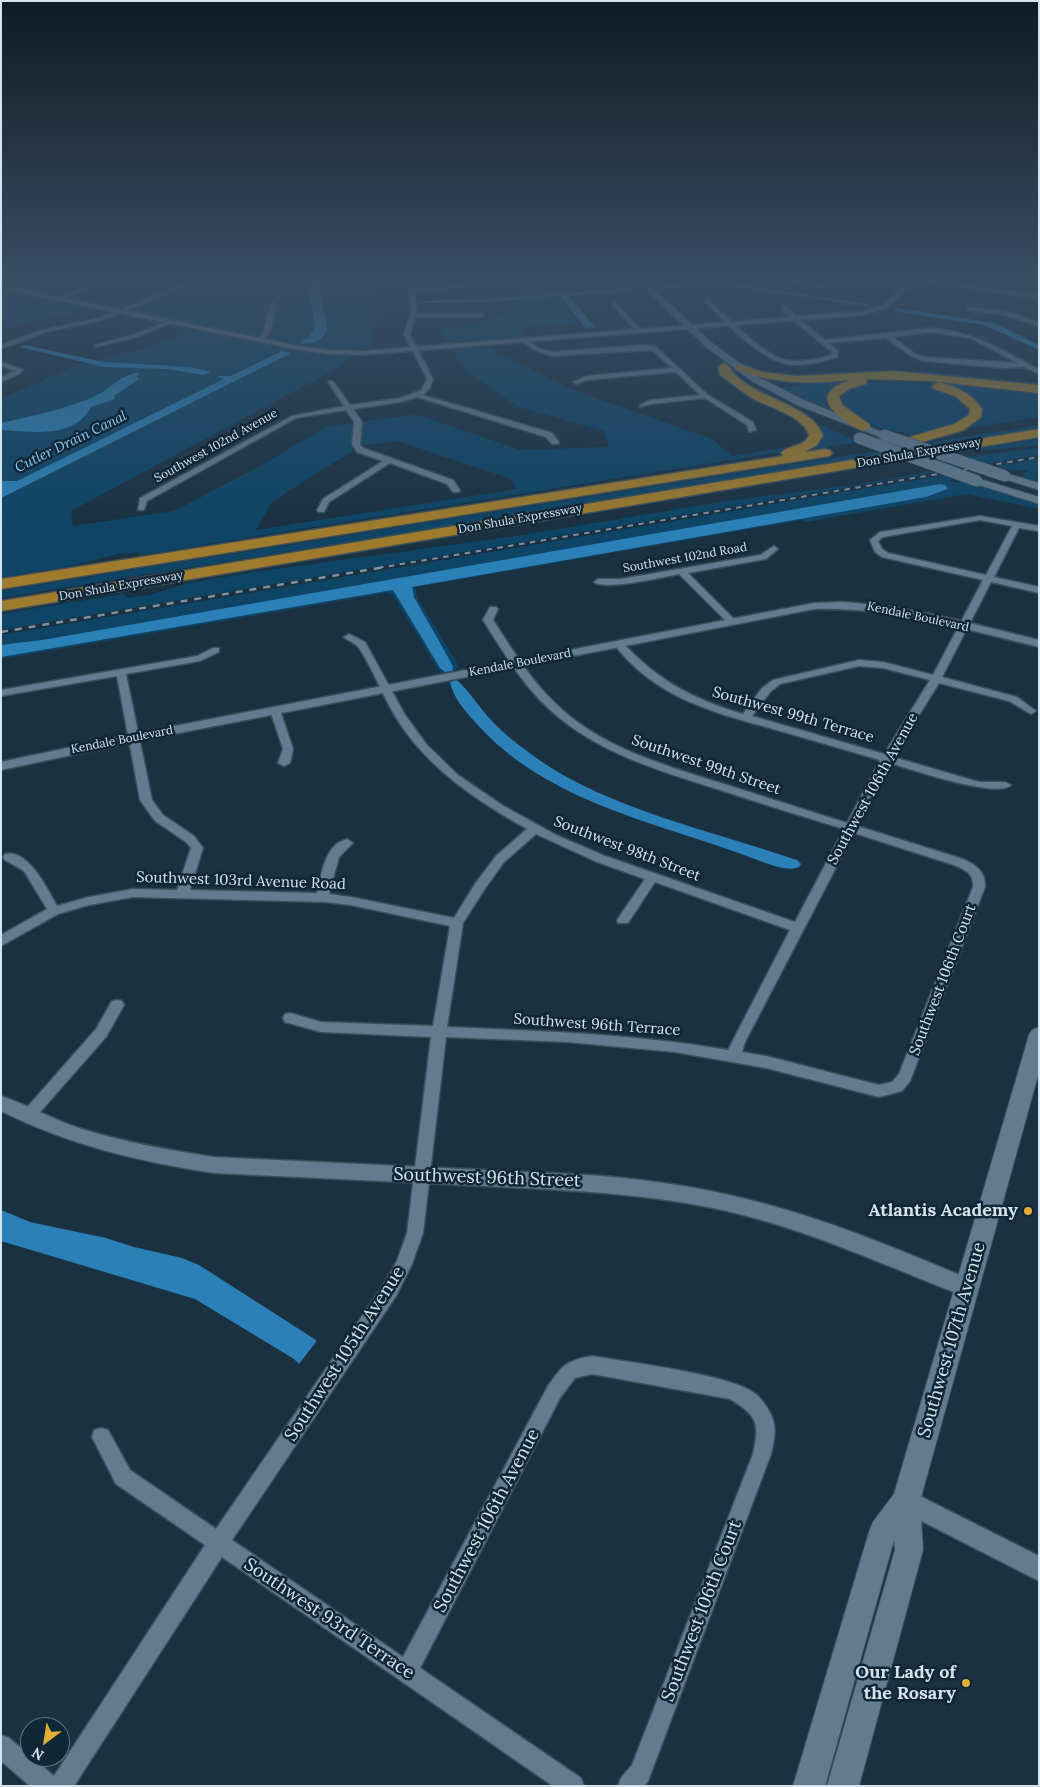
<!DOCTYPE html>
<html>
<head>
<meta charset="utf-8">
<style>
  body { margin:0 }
  #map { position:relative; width:1040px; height:1787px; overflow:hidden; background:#1a3142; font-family:Lora,serif }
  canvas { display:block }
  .frame { position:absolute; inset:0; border:2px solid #d5e3ed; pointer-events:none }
  .north { position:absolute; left:20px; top:1717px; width:50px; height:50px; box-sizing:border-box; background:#102737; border:1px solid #5f7280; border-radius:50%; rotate:211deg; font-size:14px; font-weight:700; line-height:20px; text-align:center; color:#d5e3ed }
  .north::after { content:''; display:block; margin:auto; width:18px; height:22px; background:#e3ae34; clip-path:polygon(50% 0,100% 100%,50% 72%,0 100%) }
</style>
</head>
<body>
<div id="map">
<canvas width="1040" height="1787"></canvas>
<div class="frame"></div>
<div class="north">N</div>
</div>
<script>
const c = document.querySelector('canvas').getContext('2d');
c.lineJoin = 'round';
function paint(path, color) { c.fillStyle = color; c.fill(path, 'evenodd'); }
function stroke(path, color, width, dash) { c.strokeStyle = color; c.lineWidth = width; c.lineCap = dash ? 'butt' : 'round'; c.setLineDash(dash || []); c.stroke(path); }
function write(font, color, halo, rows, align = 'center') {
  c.font = font + ' Lora,serif'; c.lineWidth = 5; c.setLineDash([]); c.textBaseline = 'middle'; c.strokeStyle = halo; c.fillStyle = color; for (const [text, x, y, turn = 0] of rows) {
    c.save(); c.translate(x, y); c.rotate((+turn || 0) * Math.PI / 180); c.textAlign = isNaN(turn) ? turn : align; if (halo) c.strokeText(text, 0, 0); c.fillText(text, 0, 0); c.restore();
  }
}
const green = new Path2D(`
  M209 277H378L377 319 371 331 373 348C359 351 350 352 343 365L71 511 73 526 174 511 262 465 325 427 410 415H418L520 450 609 447 604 431 519 407 506 399 464 369 439 328 478 324 513 310C516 301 515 285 508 277H555C560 283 558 289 560 296 563 306 572 317 580 323L534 326 523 330 527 336 498 340 489 348 573 390 712 439 732 456 795 446 794 449 781 452 140 555 138 552 126 554 123 553 64 567 1 577V399L79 364 145 348 189 331 115 314ZM397 441 509 478 517 489 256 530 272 502 309 478 361 446Z
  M1 290 89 309H90L30 322 1 330Z
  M871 370 922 371 1039 383V388L921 376 798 378 836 372Z
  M864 376C848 381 819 385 827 408L836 413 823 411 781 388 829 379Z
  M925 379 1039 390V417L968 428C969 426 979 422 981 417 992 394 934 386 925 379Z
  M896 381C928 384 945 387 969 408L968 416 949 426 905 435 904 432C878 432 862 420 841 405 836 381 881 382 896 381Z
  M814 424H817L861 442 802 451Z
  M1039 425V431L791 469 793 470 1 598V591Z
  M1039 439V445L990 450 977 449Z
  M1039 448V455L1 630V614L123 594 127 598 150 595 188 583 254 572 523 535 720 502 853 485 949 468 931 461Z
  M1039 459V483L1019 476 1029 471 1007 469 953 478 948 482H970L1039 505V509L967 494 805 522 802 520 415 587 417 597 459 666C453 672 447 674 439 671L393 595 386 593 1 659V657L393 590 440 668 445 672 452 671 414 597 411 587 926 497 947 490 936 485 42 640 1 645V635Z`);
const water = new Path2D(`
  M312 277H322C321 288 321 298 323 309 324 314 327 322 327 328 326 340 308 346 299 343L309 337 315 328 310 294Z
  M718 281 873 305 864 306 722 285 659 289 656 286Z
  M629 288 632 291 569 296 595 327 585 328 560 296 488 302 419 303V301L487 299Z
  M896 308 994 323 1039 345V350L984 325 899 312 894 310Z
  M26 345 103 362 190 367 211 372 203 375 168 369 104 367 19 347Z
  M282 351 291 353 1 498V481H17L224 379 217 377 218 376H231Z
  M135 373H139L137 376 139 379 114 396 115 399 91 407C74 439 32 432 1 430V423C31 416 62 410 91 398 107 392 118 377 135 373Z
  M940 484 945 485 948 489 926 497 412 587 414 597 449 659 453 667 452 671 445 672 440 668 393 590 1 657V645L42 640Z
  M457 680C470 692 479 707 491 720 504 734 520 746 535 757 607 809 713 831 797 860L801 864 799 867C788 872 772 865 760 861 663 823 548 805 475 722 464 710 453 697 450 682Z
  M1 1210 30 1222 106 1238 134 1247 182 1258 199 1265 316 1340V1342L299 1364 294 1359 195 1299 1 1241Z`);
const minor = new Path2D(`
  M110 277H118L59 300 54 299Z
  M202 277H210L103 320 46 332 1 349V345L42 330 99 318Z
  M407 277H413L414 289 486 283 489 285 415 292 417 313H481L484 315 481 317H415L410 334 433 379 430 388 423 395 552 433 559 442 558 444H552L546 437 417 397 401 402 353 409 362 422 360 444 363 448 453 480 460 490 459 492H453L447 484 390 463 329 502 324 512H318L317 510 323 499 383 461 357 452 352 444 354 422 346 410 296 418 147 501 144 510H138L140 498 292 416 344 406 328 382 329 381H333L350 405 401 398 421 390 427 379 404 334 411 312Z
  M585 277H591L593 279 588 280Z
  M766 277H779L826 286 823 288Z
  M896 277H910L1039 295V299Z
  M706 298H710V301C727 317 763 355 786 360 800 363 818 359 832 355V352L783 312 782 307 785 305 788 307V310L825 340 930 328C974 331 1001 350 1039 369V374L1024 367 1005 368 923 361 911 356 886 338 829 343 838 351 837 357C820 363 797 368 780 362 753 353 725 322 705 302ZM930 332 970 338 1018 363 924 357 915 354 893 337Z
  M273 302 276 304C273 316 273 342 257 341V339L263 334 270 304Z
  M612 303H616L642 331V333H638L612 305Z
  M968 307 1006 311 1039 322V326L1005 315 966 310Z
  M168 321 173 322 137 337 97 347 94 345 133 335Z
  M524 340H528L538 348 551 352 644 345 656 347 708 395 753 422 756 430 749 432 747 425 705 398 652 404 640 407V405L650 400 700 395 676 372 587 380 576 384 573 382 586 376 672 368 652 350 551 356 534 350 524 342Z
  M1 362 22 369 23 370 19 374 1 382V377L16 371 1 366Z
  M980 516 1039 526V531L1019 528 994 577 1039 587V593L991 582 942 677 1017 697 1036 711 1031 714 1009 701 939 683 893 757 979 782H1005L1011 785C997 799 910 769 890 763L857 826 963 859C976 865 986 872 985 887L910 1081 902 1091 879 1097 766 1068 675 1052 567 1042 446 1037 423 1233 412 1264 396 1296 232 1540 403 1657 548 1386C563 1365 565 1361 592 1356 625 1362 741 1375 759 1397 777 1418 777 1429 771 1454L648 1781 644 1786H618L621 1778 632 1765 753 1454C760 1424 758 1416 730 1399L592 1374 575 1378 560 1398 420 1668 581 1778 584 1786H553L222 1557 74 1786H30L1 1761V1735L9 1738 54 1776 205 1545 116 1484 92 1437 94 1430 101 1428 108 1430 130 1470 216 1529 384 1284 397 1261 407 1233 431 1037 321 1032 285 1022 283 1018 285 1014 290 1013 321 1022 433 1026 450 926 351 905 325 902 133 897 89 905 58 914 1 946V935L47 909 24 871 5 860 3 857 5 854C28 848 48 890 57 906L89 897 133 889 177 890 191 848 186 842 155 821 140 800 117 676 1 696V690L197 656 213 648H219V652L200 661 126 674 152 800 163 815 194 836 203 848 190 890 317 893C322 874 324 845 347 839L353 843 339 857 329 894 351 897 454 918 475 884 496 856 527 829C476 800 426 767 395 716 382 694 373 669 359 648 356 643 348 641 344 637L349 634 365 642 405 715 427 745 458 775 502 805 556 835 605 856 795 922 844 829C802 816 759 803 717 789 657 770 595 752 548 708 521 683 503 651 483 620L490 607H496L498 609 493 620C512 649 529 678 554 702 600 748 664 765 724 784 765 797 806 810 847 823L880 760C845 750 809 739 773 729 713 712 655 698 614 644L616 642H622C658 681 693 699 743 714L762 688 773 680 859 660 883 662 933 675 983 580 882 557 875 552 870 540 880 532ZM980 520 1012 526 986 575 888 553 882 549 878 541 883 537ZM859 666 883 668 930 680 884 754 752 716 770 692 780 684ZM854 833 954 865C966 870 974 874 973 887L899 1074 892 1082 879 1085 766 1056 742 1052 745 1042ZM536 834 597 862 645 879 617 920 618 923H628L655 882 790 930 728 1050C635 1034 541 1031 447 1027L463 923 484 890 504 862Z
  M774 546 778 549 766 559 688 573 734 619V623H728L679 574C663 577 605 591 594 582L598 579H621L760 555Z
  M275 707 280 710 293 749 290 763 284 766 278 763 283 749 270 710Z
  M117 1000 122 1001 124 1005 106 1037 33 1120 28 1122 23 1120 20 1116 23 1112 96 1029 112 1001Z`);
const tertiary = new Path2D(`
  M913 277H920L887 307 865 315 362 355 329 354 299 350 1 289V285L299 346 329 350 362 351 864 311 883 305Z
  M843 602C910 606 974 624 1039 640V647C963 629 893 607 814 609L133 742 1 770V762L133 734 814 603Z
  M1 1096C28 1105 52 1119 79 1128 123 1142 168 1150 214 1157L589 1175C642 1179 695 1186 746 1199 825 1218 900 1250 974 1281L977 1288 974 1295 967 1297C885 1266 813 1231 727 1211 647 1193 566 1190 485 1186 394 1182 304 1177 214 1173 140 1162 69 1145 1 1111Z
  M906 1489 1039 1556V1581L898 1509 894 1501 898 1493Z`);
const secondary = new Path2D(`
  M633 277H641L711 342 758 377 806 401 889 435 884 438 880 437 799 406 752 381 705 346Z
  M1005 473 1039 483V490L1001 478 1000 476Z
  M977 478 1039 497V504L973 483 972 481 973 479Z
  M1039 1027V1072L920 1501 923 1550 859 1786H827L895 1550 894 1540 825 1786H793L869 1532 873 1522 894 1494 1029 1035 1032 1030Z`);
const motorway = new Path2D(`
  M724 363 728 365C745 398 811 402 823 435L817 445 805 452 825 449 830 450 832 453 830 456 1 589V579L783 456 781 453C789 444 804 448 809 435 803 416 768 407 752 398 741 391 730 382 720 375L718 367Z
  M740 364 762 372 797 376 894 371 1039 385V393L930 381 867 379 866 384 851 388 839 396 842 405 869 424 870 427 864 431C856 429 850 424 843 419 819 402 824 388 851 380 810 384 775 384 736 370L734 368Z
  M938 382C957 387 971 393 982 409L981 417 964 430 915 444 910 443 908 440 910 437 954 424 969 415 970 409 955 396 934 389 932 386Z
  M1039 429V437L1 611V601Z`);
const railFar1 = new Path2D(`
  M378 568 1039 457`);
const rail = new Path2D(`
  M1 632 385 567`);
const secondaryBridge = new Path2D(`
  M884 435 1005 476
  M859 438 977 481`);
const markers = [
  [1028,1211,5,"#e3ae34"],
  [966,1683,5,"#e3ae34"]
];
const farStreetnames = [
  ["Southwest 102nd Avenue",216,446,-29],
  ["Don Shula Expressway",919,453,-10],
  ["Don Shula Expressway",520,519,-10],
  ["Southwest 102nd Road",685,558,-10],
  ["Don Shula Expressway",121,586,-10],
  ["Kendale Boulevard",918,617,12],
  ["Kendale Boulevard",520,663,-11],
  ["Kendale Boulevard",122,740,-11]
];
const farWaternames = [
  ["Cutler Drain Canal",71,442,-26]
];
const streetNames = [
  ["Southwest 99th Terrace",793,715,16],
  ["Southwest 99th Street",706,765,19],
  ["Southwest 106th Avenue",873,789,-61],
  ["Southwest 98th Street",627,849,21],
  ["Southwest 103rd Avenue Road",241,881,2],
  ["Southwest 106th Court",943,980,-69],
  ["Southwest 96th Terrace",597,1025,4]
];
const nearStreetnames = [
  ["Southwest 96th Street",487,1178,2],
  ["Southwest 107th Avenue",952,1340,-74],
  ["Southwest 105th Avenue",345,1354,-57],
  ["Southwest 106th Avenue",487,1521,-62],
  ["Southwest 106th Court",702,1611,-69],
  ["Southwest 93rd Terrace",329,1619,34]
];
const nearPoinames = [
  ["Atlantis Academy",1018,1211],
  ["Our Lady of",956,1673],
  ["the Rosary",956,1694]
];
paint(green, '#0e4566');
paint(water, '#2b81b7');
stroke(minor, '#3a4e5b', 3);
stroke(tertiary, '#3a4e5b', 3);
stroke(secondary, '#3a4e5b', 2);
stroke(motorway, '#3a4e5b', 3);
paint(minor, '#627b8e');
paint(tertiary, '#627b8e');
paint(secondary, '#627b8e');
paint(motorway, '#9e7b2d');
stroke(railFar1, '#7f919f', 2, [5.5, 5.5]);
stroke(rail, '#7f919f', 2.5, [7, 7]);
stroke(secondaryBridge, '#3a4e5b', 12, []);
stroke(secondaryBridge, '#627b8e', 11);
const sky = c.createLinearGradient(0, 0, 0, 527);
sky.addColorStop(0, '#0e1b24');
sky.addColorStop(0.53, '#384e65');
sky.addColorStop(1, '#384e6500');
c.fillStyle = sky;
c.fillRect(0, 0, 1040, 527);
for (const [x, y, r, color] of markers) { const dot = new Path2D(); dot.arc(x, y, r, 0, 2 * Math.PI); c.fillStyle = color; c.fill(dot); stroke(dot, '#102737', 2); }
write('12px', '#d5e3ed', '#102737', farStreetnames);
write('italic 14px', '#8dc9f5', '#102737', farWaternames);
write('15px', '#d5e3ed', '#102737', streetNames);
write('18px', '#d5e3ed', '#102737', nearStreetnames);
write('bold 18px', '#d5e3ed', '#102737', nearPoinames, 'right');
</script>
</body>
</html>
